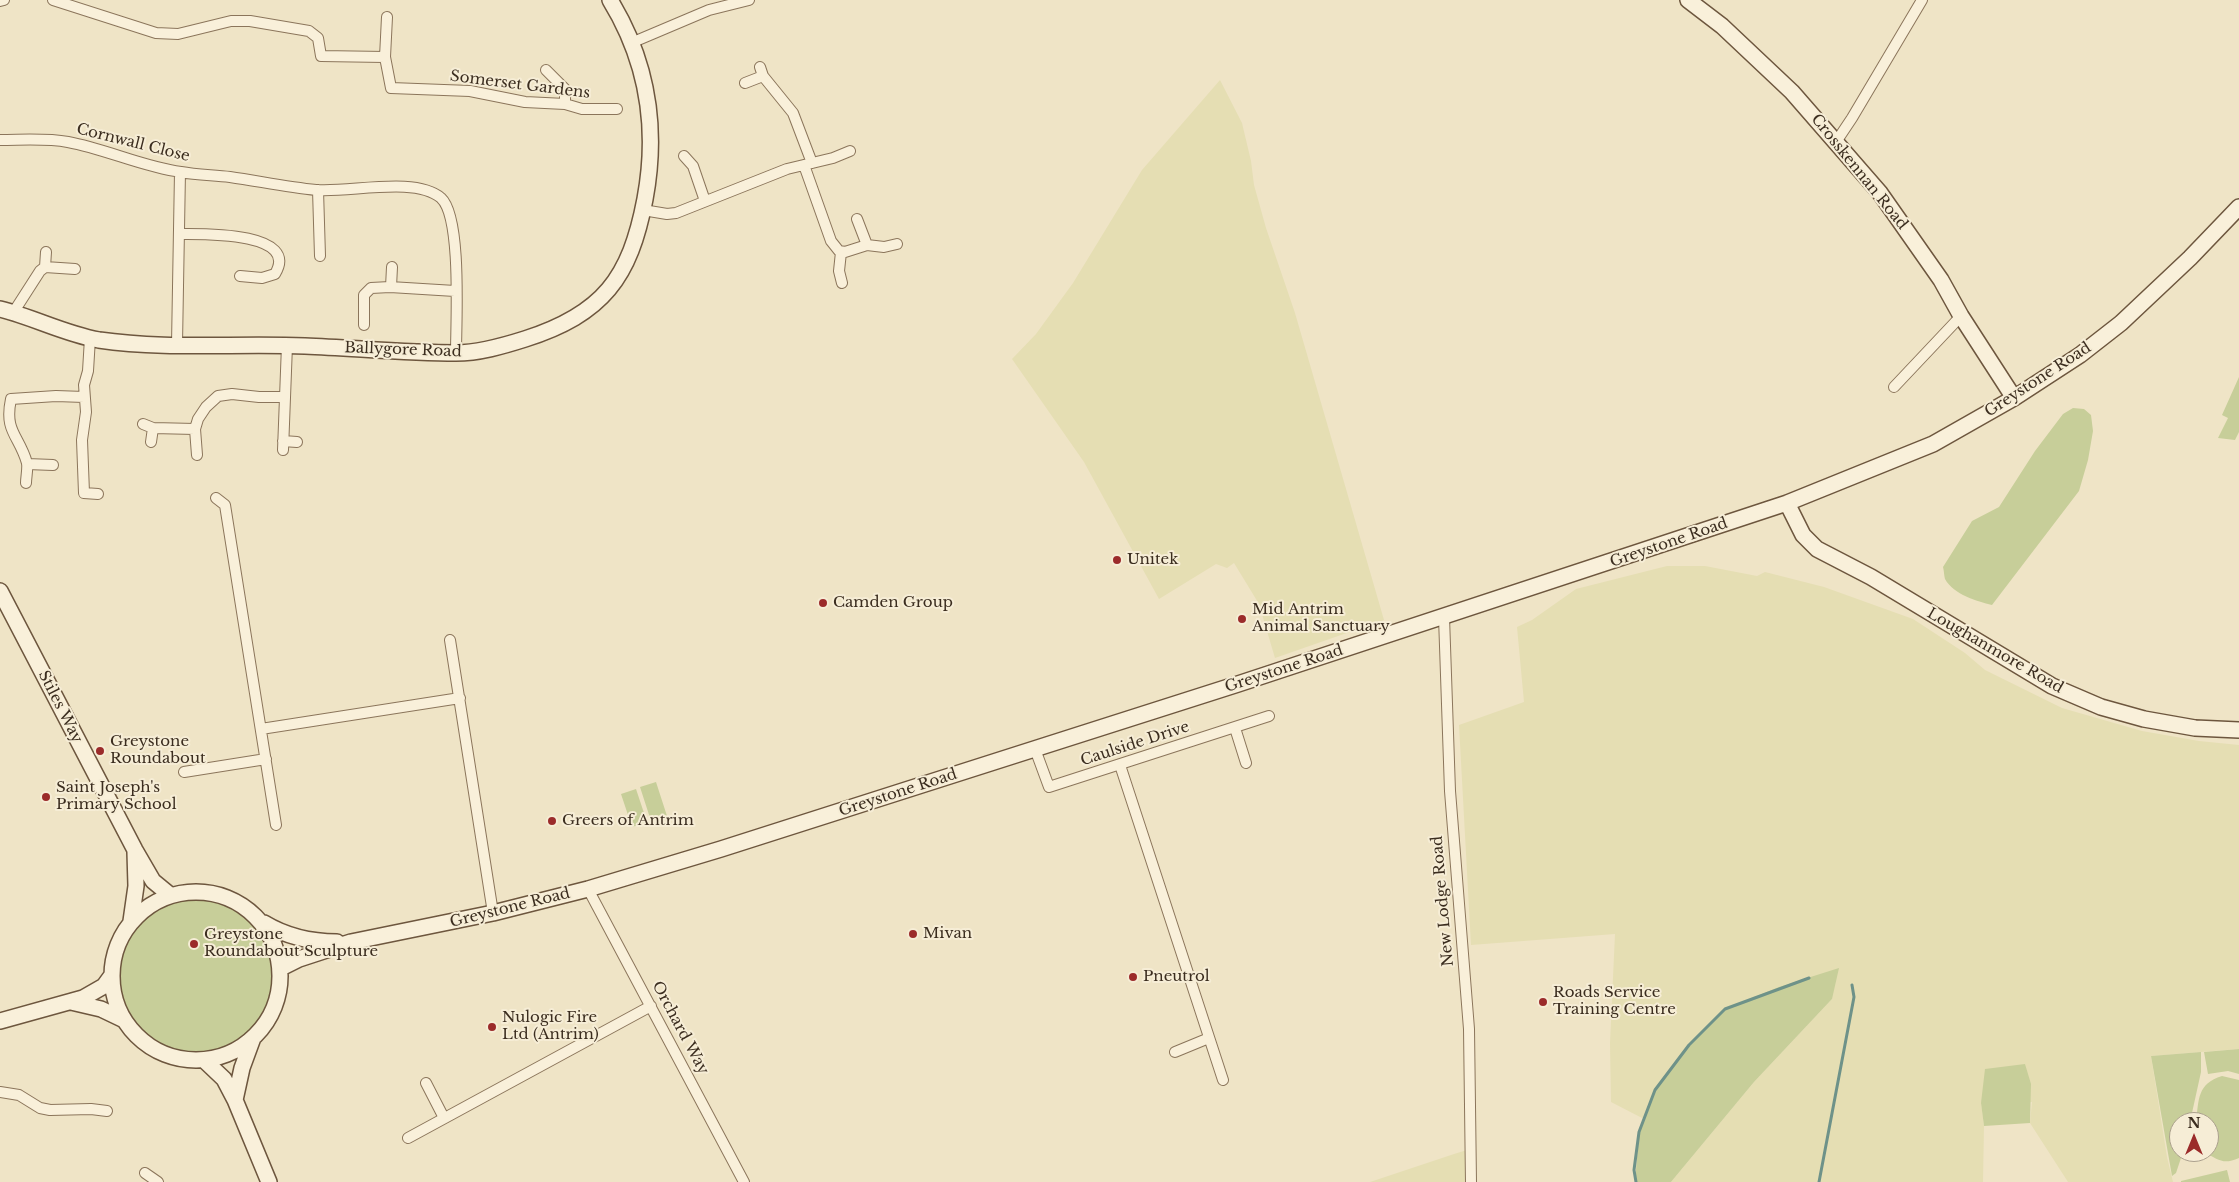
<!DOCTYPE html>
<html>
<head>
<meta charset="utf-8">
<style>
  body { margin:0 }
  #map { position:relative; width:2239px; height:1182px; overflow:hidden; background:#efe4c6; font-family:"Libre Baskerville",serif }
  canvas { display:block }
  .north { position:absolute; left:2169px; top:1112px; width:50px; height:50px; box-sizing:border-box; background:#f6edd6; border:1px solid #aba08d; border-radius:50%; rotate:0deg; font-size:14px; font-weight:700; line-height:20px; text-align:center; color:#3b2d1f }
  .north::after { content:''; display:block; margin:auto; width:18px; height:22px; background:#9b2b2a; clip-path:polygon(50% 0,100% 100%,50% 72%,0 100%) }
</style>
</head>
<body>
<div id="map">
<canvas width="2239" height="1182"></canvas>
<div class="north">N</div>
</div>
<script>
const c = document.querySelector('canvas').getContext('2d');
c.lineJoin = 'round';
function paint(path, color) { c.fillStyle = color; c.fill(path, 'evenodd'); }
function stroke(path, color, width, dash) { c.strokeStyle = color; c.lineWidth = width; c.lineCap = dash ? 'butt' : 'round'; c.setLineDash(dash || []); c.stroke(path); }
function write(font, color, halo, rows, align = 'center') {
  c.font = font + ' "Libre Baskerville",serif'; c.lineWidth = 4; c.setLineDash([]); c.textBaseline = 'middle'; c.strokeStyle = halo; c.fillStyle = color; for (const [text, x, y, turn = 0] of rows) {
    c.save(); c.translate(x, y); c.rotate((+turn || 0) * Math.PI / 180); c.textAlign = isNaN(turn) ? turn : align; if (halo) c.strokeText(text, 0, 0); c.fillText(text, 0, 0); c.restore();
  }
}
const farmland = new Path2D(`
  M1220 80 1242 123 1251 161 1254 185 1266 228 1295 313 1384 620 1275 658 1259 604 1234 563 1227 568 1216 564 1159 599 1084 462 1012 359 1036 334 1073 283 1142 170Z
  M1667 566H1705L1757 576 1765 572 1824 587 1913 619 1965 653 1985 670 2062 708 2142 731 2199 741 2239 745V1049L2151 1056 2167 1157 2173 1182H2068L2030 1123 2032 1102H1981L1984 1126 1983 1182H1671L1754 1082 1832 999 1655 1090 1644 1119 1611 1102 1610 1043 1615 934 1471 945 1459 725 1524 702 1517 627 1532 620 1576 589Z
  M1467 1150V1182H1370L1454 1154Z`);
const green = new Path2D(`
  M2239 377V432L2235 440 2218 438 2228 418 2222 415Z
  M2073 408 2084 409 2091 415 2093 431 2088 460 2079 491 1992 605C1977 601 1954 595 1945 579 1944 576 1944 570 1943 567L1972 521 1999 507 2035 451 2063 414Z
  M656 782 667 816 651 821 640 787Z
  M636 789 647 822 632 827 621 794Z
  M118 975a78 78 0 1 1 156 0a78 78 0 1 1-156 0Z
  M1839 968 1832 999 1754 1082 1671 1182H1635L1639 1132 1655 1090 1689 1045 1725 1009 1779 987Z
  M2239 1049V1074L2228 1071 2208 1074 2204 1052Z
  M2201 1052V1072L2190 1122H2179V1152H2183L2176 1173 2172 1176 2151 1056Z
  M2025 1064 2031 1084 2030 1123 1984 1126 1981 1103 1985 1069Z
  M2222 1076 2239 1080V1158C2223 1165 2219 1160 2204 1152H2209V1122H2196C2199 1099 2197 1084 2222 1076Z
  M2227 1170 2230 1182H2181V1181Z`);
const stream = new Path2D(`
  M1636 1182 1634 1170 1639 1132 1655 1090 1689 1045 1725 1009 1809 978
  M1819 1182 1854 997 1852 985`);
const street = new Path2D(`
  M53 0 156 33 178 34 231 21H250L309 31 318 38 321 56 385 57 391 88 470 91 525 102 565 104 582 109H617
  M0 1 4 0
  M631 43 709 10 749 0
  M385 57 387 17
  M760 67 763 76 793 113 812 163
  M546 70 565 89V104
  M745 83 763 76
  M0 140C22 140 46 138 68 142 106 149 143 167 181 172 197 175 214 175 230 177 258 181 287 187 316 190 350 193 415 176 441 198 462 217 456 322 456 353
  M1836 142 1852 118 1922 0
  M684 156 693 166 705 201
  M804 165 831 241 839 251 845 252 867 245 884 247 897 244
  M318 190 320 256
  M643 210 667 214 676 213 787 169 833 158 850 151
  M857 219 867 245
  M179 234C199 234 301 231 275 274L262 278 240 276
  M841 252 839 271 842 283
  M45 267 46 252
  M391 287 392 267
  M13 313 40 271 45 267 75 269
  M364 325V295L371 288 390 287 455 291
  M90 338 88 371 84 385 86 412 82 440 84 493 98 494
  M177 344 180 172
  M1894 387 1961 316
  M143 424 153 428 195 429
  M283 441 297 442
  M151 442 153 428
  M283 450 287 345
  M197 455 195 429 198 419 206 407 218 396 232 394 259 397H284
  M27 464 53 465
  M26 483C26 477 28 469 27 463 19 435 4 432 11 399L56 396 84 397
  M216 498 225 505 276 825
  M1444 617 1450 791 1469 1029 1471 1182
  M450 640 493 913
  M1235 728 1246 763
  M261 729 460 698
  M1035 749 1049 787 1269 716
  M1120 765 1223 1080
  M184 772 266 759
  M588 889 744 1182
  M1175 1052 1209 1038
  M426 1083 444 1118
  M0 1092 19 1095 40 1108 50 1110 91 1109 107 1111
  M408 1138 651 1006
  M145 1173 158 1182`);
const secondary = new Path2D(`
  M1688 0 1722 26 1792 92 1880 193 1941 280 1961 316 2014 398
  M0 309C33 317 65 334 99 340 167 350 237 343 305 346 355 348 406 353 456 353 479 353 503 346 525 339 603 314 630 278 645 199 658 129 648 62 610 0
  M1787 503 1803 535 1817 549 1871 577 2052 686 2101 707 2144 719 2195 728 2239 730
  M0 591 135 850 153 881 170 895
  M112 976a84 84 0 1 1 168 0a84 84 0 1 1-168 0Z
  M131 921 136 886 135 852
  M264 923C287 937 310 942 337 942
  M281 968 299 959 351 942 493 913 588 889 721 849 1238 684 1787 503 1933 444 2014 398 2080 355 2121 323 2190 258 2239 207
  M71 1002 101 1009 124 1020
  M0 1021 83 998 104 986 112 975
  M204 1060 224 1079 235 1100 269 1182
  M235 1100 242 1068 253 1038`);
const markers = [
  [1117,560,5,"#9b2b2a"],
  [823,603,5,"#9b2b2a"],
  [1242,619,5,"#9b2b2a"],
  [100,751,5,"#9b2b2a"],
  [46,797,5,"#9b2b2a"],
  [552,821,5,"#9b2b2a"],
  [913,934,5,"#9b2b2a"],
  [194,944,5,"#9b2b2a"],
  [1133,977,5,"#9b2b2a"],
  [1543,1002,5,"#9b2b2a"],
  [492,1027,5,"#9b2b2a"]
];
const streetNames = [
  ["Somerset Gardens",520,85,7],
  ["Cornwall Close",133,143,14],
  ["Crosskennan Road",1859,172,51],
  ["Ballygore Road",403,350,2],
  ["Greystone Road",2038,380,-33],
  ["Greystone Road",1669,543,-19],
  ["Loughanmore Road",1995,651,30],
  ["Greystone Road",1284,669,-18],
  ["Stiles Way",60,707,63],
  ["Caulside Drive",1135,744,-18],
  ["Greystone Road",898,793,-18],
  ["New Lodge Road",1443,901,-95],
  ["Greystone Road",510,908,-14],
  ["Orchard Way",680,1028,62]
];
const poiNames = [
  ["Unitek",1127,560],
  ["Camden Group",833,603],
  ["Mid Antrim",1252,610],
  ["Animal Sanctuary",1252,627],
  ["Greystone",110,742],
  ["Roundabout",110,759],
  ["Saint Joseph's",56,788],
  ["Primary School",56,805],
  ["Greers of Antrim",562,821],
  ["Mivan",923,934],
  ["Greystone",204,935],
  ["Roundabout Sculpture",204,952],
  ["Pneutrol",1143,977],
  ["Roads Service",1553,993],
  ["Training Centre",1553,1010],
  ["Nulogic Fire",502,1018],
  ["Ltd (Antrim)",502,1035]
];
paint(farmland, '#e5deb3');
paint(green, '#c7ce99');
stroke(stream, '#6e9289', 3);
stroke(street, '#8b755b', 12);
stroke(secondary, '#6d563e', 18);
stroke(street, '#f9f0da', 10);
stroke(secondary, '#f9f0da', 15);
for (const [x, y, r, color] of markers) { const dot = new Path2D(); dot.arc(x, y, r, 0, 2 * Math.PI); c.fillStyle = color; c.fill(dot); stroke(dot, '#f6edd6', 2); }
write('15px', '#3b2d1f', '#f6edd6', streetNames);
write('15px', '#3b2d1f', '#f6edd6', poiNames, 'left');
</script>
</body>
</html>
